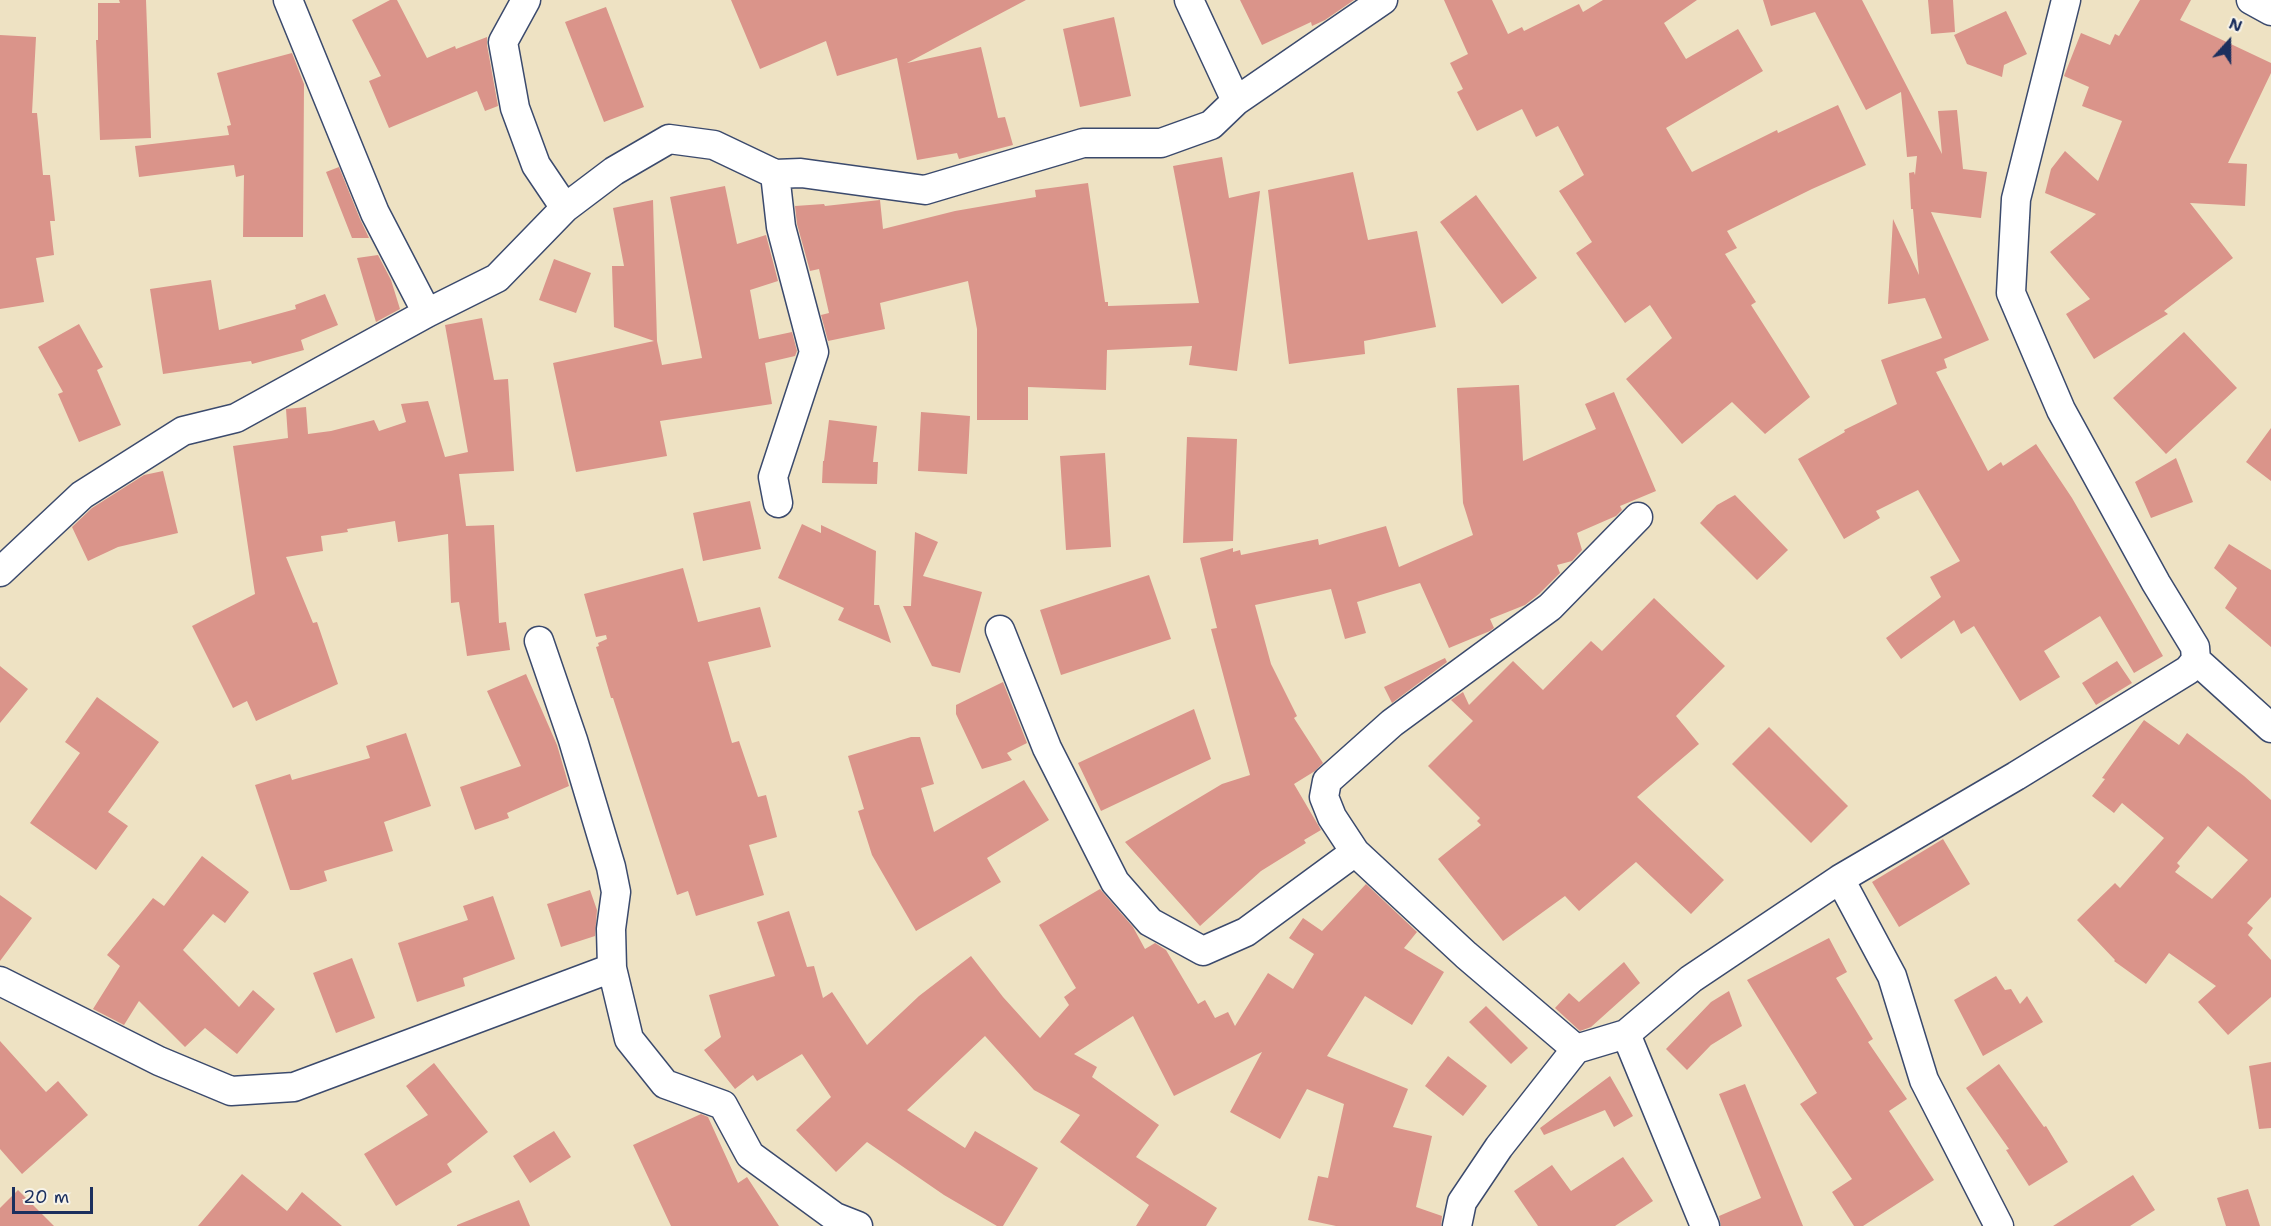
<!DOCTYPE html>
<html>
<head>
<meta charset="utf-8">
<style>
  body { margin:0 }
  #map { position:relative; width:2271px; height:1226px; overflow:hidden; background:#eee2c3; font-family:"Shantell Sans",sans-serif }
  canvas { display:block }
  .north { position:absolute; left:2199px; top:12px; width:60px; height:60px; -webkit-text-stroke:4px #f7f3e8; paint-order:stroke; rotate:21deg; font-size:16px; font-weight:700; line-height:24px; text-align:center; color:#1b2f5e }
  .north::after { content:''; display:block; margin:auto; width:21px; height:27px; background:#1b2f5e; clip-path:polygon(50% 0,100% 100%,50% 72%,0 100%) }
  .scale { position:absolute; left:12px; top:1187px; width:81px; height:27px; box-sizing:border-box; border:3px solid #1b2f5e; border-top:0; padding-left:8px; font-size:18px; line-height:21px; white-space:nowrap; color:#1b2f5e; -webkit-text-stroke:4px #f7f3e8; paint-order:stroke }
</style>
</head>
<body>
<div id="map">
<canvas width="2271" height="1226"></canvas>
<div class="north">N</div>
<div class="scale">20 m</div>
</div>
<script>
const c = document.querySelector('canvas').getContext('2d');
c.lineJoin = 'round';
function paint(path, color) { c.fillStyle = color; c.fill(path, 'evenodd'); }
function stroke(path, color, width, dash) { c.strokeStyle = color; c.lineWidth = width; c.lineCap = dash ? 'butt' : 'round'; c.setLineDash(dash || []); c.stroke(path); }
const building = new Path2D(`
  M119 0H146L151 138 100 140 96 40H98V3H120Z
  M390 0H397L427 58 455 46 456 49 487 37V45L498 106 485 111 477 91 389 128 369 81 381 76 352 20Z
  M731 0H1026L907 63 981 47 998 118 1005 117 1013 145 959 159 957 153 917 160 897 58 837 76 826 41 760 69Z
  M1240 0H1354L1325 20 1312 26 1311 22 1262 45Z
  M1444 0H1492L1508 34 1522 27 1524 31 1579 4 1583 12 1603 0H1697L1664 23 1686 59 1738 29 1763 71 1666 128 1692 172 1777 130 1778 133 1838 105 1866 165 1812 189 1727 231 1737 248 1725 254 1756 302 1751 305 1810 397 1765 434 1732 402 1682 444 1626 379 1672 338 1650 305 1625 323 1576 253 1592 242 1559 191 1584 175 1558 126 1536 137 1522 109 1477 131 1457 92 1463 89 1450 63 1468 54Z
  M1763 0H1862L1942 154 1938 111 1957 110 1963 169 1987 172 1981 218 1931 212 1989 340 1944 359 1947 368 1936 372 1988 471 2001 462 2003 466 2036 444 2072 498 2163 656 2134 673 2100 616 2044 651 2060 677 2020 701 1974 626 1961 634 1954 620 1901 659 1886 638 1941 597 1930 577 1960 561 1918 490 1876 511 1880 518 1844 539 1798 459 1845 432 1844 430 1897 404 1881 360 1942 338 1925 298 1888 304 1893 219 1919 275 1913 209H1911L1909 173 1914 172 1915 175 1917 156 1907 157 1901 92 1866 110 1815 12 1771 26Z
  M1928 0H1953L1955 32 1931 34Z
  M2140 0H2191L2180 20 2271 63V73L2228 163 2247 164 2245 206 2190 203 2233 258 2164 311 2168 314 2094 359 2066 314 2090 299 2050 252 2096 214 2045 193 2051 169 2065 151 2098 181 2122 121 2082 106 2089 87 2064 76 2081 33 2110 45 2115 34 2119 36Z
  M606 7 644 107 604 122 565 22Z
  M2006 11 2027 54 2004 65 2002 77 1967 64 1954 35Z
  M1114 17 1131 96 1080 107 1063 29Z
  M0 35 36 37 32 113H37L43 175H50L55 221H50L54 255 36 258 44 302 0 309Z
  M292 53 304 84 303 237H243L244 175 236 177 234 165 139 177 135 146 229 135 227 126 231 125 217 73Z
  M1222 157 1229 198 1260 191 1237 371 1189 365 1192 346 1107 350 1106 390 1028 387V420H977V329L968 281 880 303 885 329 828 341 821 315 829 313 819 269 810 271 797 224 795 206 824 204 825 206 880 200 883 229 955 211 1036 197 1035 190 1088 183 1105 302H1108V306L1199 303 1173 166Z
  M339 167 360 219 369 238H352L326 172Z
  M1353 172 1368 240 1417 231 1436 327 1364 341 1365 354 1289 364 1268 190Z
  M725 186 737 244 766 235 778 281 750 290 759 339 792 332 797 351 795 356 765 363 772 404 660 421 667 456 576 472 553 363 654 341 614 327 612 266H624L613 208 653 200 657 341 662 365 702 358 670 197Z
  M1476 195 1537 278 1502 304 1440 222Z
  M378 255 391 280 400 309 376 322 357 258Z
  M554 259 591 273 576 313 539 300Z
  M211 280 219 330 296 309 295 305 325 294 338 325 301 340 304 350 252 364 251 361 163 374 150 289Z
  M482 318 494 380 508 379 514 471 459 474 466 526 494 525 499 623 506 622 510 650 467 656 459 602 451 603 448 534 398 542 395 521 347 529 348 532 321 536 323 551 286 557 313 623 317 622 338 684 256 721 247 701 233 708 192 626 255 594 233 446 288 438 286 409 306 407 308 434 331 431 374 420 379 431 406 422 401 404 428 401 445 457 468 452 445 325Z
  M79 324 103 367 97 370 121 425 79 442 58 394 63 392 38 347Z
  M2184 332 2237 388 2166 454 2113 398Z
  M1519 385 1523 461 1596 429 1585 404 1614 392 1656 491 1620 506 1622 510 1616 516 1577 533 1582 550 1572 561 1557 565 1560 573 1539 594 1525 605 1490 619 1494 628 1490 631 1449 648 1420 583 1357 602 1366 633 1345 639 1331 589 1255 605 1271 664 1297 716 1294 718 1323 763 1315 771 1294 784 1321 830 1304 840 1306 843 1261 871 1200 926 1125 842 1222 784 1250 775 1211 629 1217 628 1200 558 1233 548V552L1240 550 1241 555 1318 539 1319 545 1386 526 1399 567 1473 535 1463 503 1457 388Z
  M921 412 970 416 967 474 918 471Z
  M829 420 877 426 873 462H878L877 484 822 483 823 461H824Z
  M2271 428V481L2246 462Z
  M1187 437 1237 439 1233 541 1183 543Z
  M1105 453 1111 547 1066 550 1060 456Z
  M2176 458 2193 502 2151 518 2135 482Z
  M163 471 178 533 118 547 88 561 72 527 92 508 144 475Z
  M1735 495 1788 550 1757 580 1700 523 1717 505Z
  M750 501 761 549 703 561 693 513Z
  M802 524 821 533V525L876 551 874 605H879L891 643 838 620 844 608 778 578Z
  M915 532 938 542 923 576 982 592 960 673 932 666 903 606H911Z
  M2229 544 2271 570V647L2225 608 2237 588 2214 568Z
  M683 568 698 622 760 607 771 647 708 662 732 743 739 741 758 797 766 795 777 837 749 845 764 895 696 916 688 891 677 895 613 698H611L596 647 599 646 598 643 607 639 606 635 596 637 584 594Z
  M1149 575 1171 639 1061 675 1040 610Z
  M1654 598 1725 666 1676 716 1699 744 1637 797 1724 880 1691 914 1636 862 1579 911 1565 896 1503 941 1438 859 1481 825 1477 821 1480 818 1428 766 1473 721 1451 700 1463 692 1469 705 1513 661 1543 690 1591 641 1602 651Z
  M1445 658 1447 662 1392 703 1384 687Z
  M2117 661 2132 683 2096 705 2082 683Z
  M0 666 28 689 0 723Z
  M526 674 557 745 569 786 507 813 509 818 475 830 460 787 521 766 487 691Z
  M1003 682 1027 743 1007 753 1012 760 982 769 956 714V705Z
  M97 697 159 742 108 812 128 826 96 870 30 823 80 753 65 742Z
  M1194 709 1211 759 1101 811 1078 763Z
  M2144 720 2179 745 2187 733 2244 776 2271 800V897L2247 923 2253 928 2248 935 2271 960V997L2228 1035 2198 1002 2216 986 2169 953 2146 984 2114 961 2115 960 2077 920 2115 883 2120 888 2164 838 2122 803 2114 813 2092 796 2105 779 2102 778ZM2208 826 2248 860 2212 899 2175 872 2180 866 2177 863Z
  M1769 727 1848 806 1811 843 1732 764Z
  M406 733 431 806 384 822 393 851 324 871 327 881 299 890H290L255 785 290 774 292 780 370 758 366 746Z
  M911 737H920L934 784 921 788 934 832 1024 780 1049 820 987 858 1001 882 916 931 872 855 858 811 864 809 848 756Z
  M1943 839 1970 884 1899 927 1872 882Z
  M202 856 249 892 225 923 213 914 183 950 239 1007 253 990 275 1009 237 1054 205 1028 185 1047 139 1001 124 1025 93 1009 120 966 107 955 153 898 164 906Z
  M1366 884 1417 932 1404 948 1444 972 1412 1025 1365 996 1327 1056 1408 1089 1393 1127 1432 1136 1416 1207 1442 1216 1441 1226H1336L1308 1220 1318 1176 1328 1178 1344 1104 1307 1089 1280 1139 1230 1112 1262 1052 1174 1096 1133 1016 1074 1054 1097 1067 1092 1077 1159 1125 1136 1157 1217 1208 1206 1226H1136L1149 1205 1060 1142 1080 1115 1034 1090 985 1036 907 1110 965 1148 975 1131 1038 1168 1003 1226H997L944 1195 867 1142 836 1172 796 1130 831 1097 802 1054 757 1081 753 1075 735 1089 704 1050 721 1037 709 995 775 976 757 922 789 911 807 967 814 966 823 998 832 992 867 1045 919 996 971 956 1003 997 1040 1038 1069 1005 1064 997 1076 988 1039 925 1100 889 1133 927 1145 949 1155 943 1166 950 1198 1004 1205 1000 1215 1018 1228 1012 1235 1026 1268 973 1293 989 1314 954 1289 938 1303 918 1322 931Z
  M590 890 597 910 595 936 561 947 547 904Z
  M0 895 32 918 0 961Z
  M493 896 515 959 463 978 465 986 417 1002 398 943 468 920 463 906Z
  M1829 938 1847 972 1836 978 1873 1039 1868 1042 1907 1099 1889 1111 1934 1180 1863 1226H1854L1832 1192 1852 1179 1800 1104 1817 1093 1747 980Z
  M352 958 375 1018 336 1033 313 973Z
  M1624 962 1640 983 1591 1027 1580 1031 1555 1008 1569 993 1579 1002Z
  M1996 976 2005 990 2011 989 2020 1004 2027 996 2043 1022 1983 1056 1954 1000Z
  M1729 991 1742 1026 1711 1045 1687 1070 1666 1049 1711 1002Z
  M1486 1006 1528 1048 1511 1064 1469 1022Z
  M0 1041 46 1092 58 1081 88 1115 22 1174 0 1149Z
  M1448 1056 1487 1086 1463 1116 1425 1086Z
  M2271 1062V1128L2259 1129 2249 1066Z
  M434 1063 488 1132 447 1164 452 1172 396 1206 364 1154 428 1115 406 1086Z
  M1999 1064 2044 1127 2046 1126 2068 1162 2029 1186 2006 1150 2009 1149 1966 1088Z
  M1610 1076 1633 1116 1614 1127 1605 1110 1544 1135 1540 1128Z
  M1745 1084 1775 1158 1803 1226H1721L1719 1216 1761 1198 1719 1094Z
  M701 1114 708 1117 738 1183 747 1177 779 1226H671L633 1145Z
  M554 1131 571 1157 530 1183 513 1156Z
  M1623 1157 1653 1201 1615 1226H1538L1514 1191 1552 1165 1571 1191Z
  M242 1174 287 1211 302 1192 342 1226H198Z
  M2133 1175 2155 1210 2130 1226H2053Z
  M2248 1189 2260 1226H2226L2217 1198Z
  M18 1190 54 1226H0V1208Z
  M519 1200 530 1226H457V1225Z`);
const street = new Path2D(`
  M288 0 375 213 427 313
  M526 0 503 42 515 108 536 165 565 208
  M1189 0 1236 101
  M2251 0 2271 11
  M775 174 781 227 814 352 773 477 778 503
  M0 572 82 495 183 431 236 418 427 313 497 278 565 208 614 171 669 139 714 145 775 174 801 173 925 190 1083 143H1161L1211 125 1236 101 1383 0
  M1000 630 1047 748 1115 882 1150 922 1203 951 1246 932 1355 852
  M539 641 573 740 611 867 616 892 611 929 612 968 629 1039 665 1084 723 1105 750 1155 835 1217 858 1226
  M2196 660 2271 728
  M1840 879 1892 976 1924 1080 1999 1226
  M0 981 159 1061 231 1091 294 1087 612 968
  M1626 1034 1705 1226
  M1576 1049 1466 955 1355 852 1332 817 1324 797 1327 781 1392 723 1550 607 1638 517
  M1457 1226 1462 1202 1499 1147 1576 1049 1626 1034 1691 979 1840 879 2016 776 2188 670 2196 660 2195 647 2156 583 2061 410 2011 293 2016 199 2066 0`);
paint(building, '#da948a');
stroke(street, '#3b4a6d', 31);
stroke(street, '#fff', 28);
</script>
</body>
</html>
